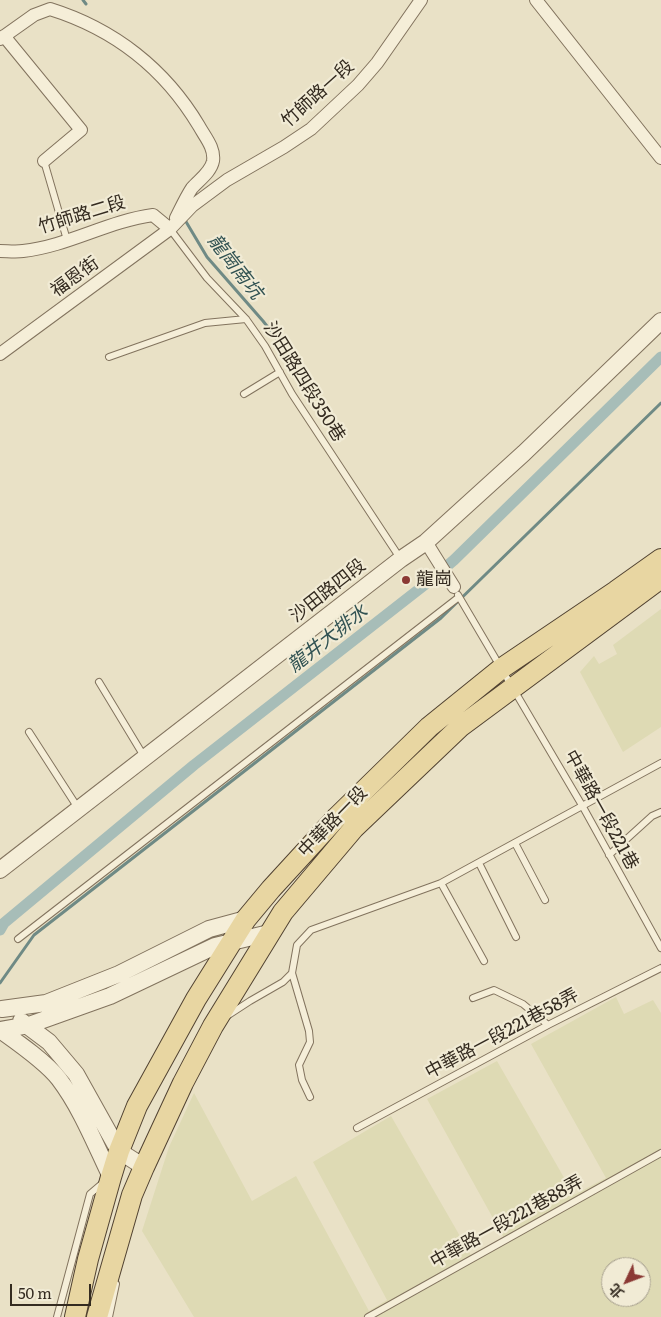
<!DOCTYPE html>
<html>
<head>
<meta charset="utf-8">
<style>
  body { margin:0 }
  #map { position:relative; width:661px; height:1317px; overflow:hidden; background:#e9e1c6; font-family:Literata,"Noto Sans TC",serif }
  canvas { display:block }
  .north { position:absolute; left:601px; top:1257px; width:50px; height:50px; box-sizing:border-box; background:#f1ebd5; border:1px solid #a59e8d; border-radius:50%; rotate:227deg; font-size:14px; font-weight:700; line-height:20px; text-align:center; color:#342b20 }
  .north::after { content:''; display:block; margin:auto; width:18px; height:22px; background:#8b3934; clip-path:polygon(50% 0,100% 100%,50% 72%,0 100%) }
  .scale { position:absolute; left:10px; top:1284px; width:81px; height:22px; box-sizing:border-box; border:2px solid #342b20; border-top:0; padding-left:6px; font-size:15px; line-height:18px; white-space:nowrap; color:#342b20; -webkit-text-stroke:4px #f1ebd5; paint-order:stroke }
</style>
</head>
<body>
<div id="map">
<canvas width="661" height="1317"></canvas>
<div class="north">北</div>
<div class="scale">50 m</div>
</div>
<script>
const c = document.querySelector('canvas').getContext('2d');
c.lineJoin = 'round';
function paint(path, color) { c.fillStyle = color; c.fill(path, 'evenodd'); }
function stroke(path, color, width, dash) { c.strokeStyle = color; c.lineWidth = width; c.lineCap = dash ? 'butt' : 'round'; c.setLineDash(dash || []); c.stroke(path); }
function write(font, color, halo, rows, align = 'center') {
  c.font = font + ' Literata,"Noto Sans TC",serif'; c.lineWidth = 4.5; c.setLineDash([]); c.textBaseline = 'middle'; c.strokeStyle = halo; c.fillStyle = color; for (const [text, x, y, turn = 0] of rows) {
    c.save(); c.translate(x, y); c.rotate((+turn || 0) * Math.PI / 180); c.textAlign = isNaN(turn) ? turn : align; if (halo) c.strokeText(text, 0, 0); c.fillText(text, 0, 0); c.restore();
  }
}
const farmland = new Path2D(`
  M661 609V727L623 752 580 672 594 656 599 664 617 654 613 645Z
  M616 997 624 1014 653 1000 661 1013V1317H194L142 1231 169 1147 194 1093 252 1201 296 1176 369 1311 387 1300 313 1162 391 1116 472 1257 504 1238 427 1099 497 1061 574 1195 606 1178 531 1044ZM611 1267H641V1297H611Z`);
const stream = new Path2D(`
  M83 0 86 4
  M185 220 207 257 263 321 281 344
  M0 983 34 935 441 618 661 403`);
const canal = new Path2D(`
  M0 930 4 923 194 765 427 583 454 560 661 357`);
const service = new Path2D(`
  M44 161 67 240
  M170 229 207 278 246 319 265 346 292 394 400 558
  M109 357 205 323 246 319
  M244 394 280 372
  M458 595 583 807 661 948
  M99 682 145 758
  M29 732 78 808
  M515 843 545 900
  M609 855 652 816 661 812
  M479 863 516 937
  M441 883 484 961
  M18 939 459 597
  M473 998 494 990 523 1004 548 1025
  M227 1016 250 1001 283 982 292 973
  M310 1097 302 1080 299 1065 310 1042 309 1031 292 973 297 945 311 930 441 883 661 763
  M357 1128 548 1025 661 968
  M57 1317 90 1194 104 1182
  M109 1317 116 1284
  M368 1317 661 1153`);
const minor = new Path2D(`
  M536 0 661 158
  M4 36 81 130 44 161
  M0 39 34 15 50 9C114 29 165 69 199 126 205 137 215 148 213 161 211 172 199 180 192 188 186 197 181 208 176 218
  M0 251C7 251 16 252 23 251 68 246 108 221 153 215L170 229
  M0 354 170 229 192 206 227 180 284 147 311 129 358 85 377 63 421 0
  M426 542 454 587`);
const tertiary = new Path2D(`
  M0 870 401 559 426 542 524 453 661 321
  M2 1009 46 1003 119 974 209 929 246 919
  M21 1021 49 1042 76 1074 119 1151 144 1167
  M0 1030 29 1025 110 996 215 946 269 933
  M0 1030C17 1042 46 1062 59 1079 81 1108 95 1144 111 1177`);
const primary = new Path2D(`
  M75 1317 88 1259 111 1177 119 1151 137 1106 196 999 246 919 271 889 337 817 429 727 502 668 616 591 661 559
  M97 1317 132 1195 144 1167 183 1083 213 1026 283 912 354 828 460 727 661 578`);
const markers = [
  [406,580,5,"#8b3934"]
];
const streetNames = [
  ["竹師路一段",318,94,-42],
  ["竹師路二段",82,215,-17],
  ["福恩街",75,277,-36],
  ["沙田路四段350巷",304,382,58],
  ["沙田路四段",328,591,-38],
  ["中華路一段221巷",601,810,61],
  ["中華路一段",333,822,-46],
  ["中華路一段221巷58弄",502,1034,-28],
  ["中華路一段221巷88弄",507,1222,-29]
];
const poiNames = [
  ["龍崗",416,580]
];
const waterNames = [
  ["龍崗南坑",235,267,52],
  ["龍井大排水",328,639,-38]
];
paint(farmland, '#dedab4');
stroke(stream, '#6f8a85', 3);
stroke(canal, '#a7bdb8', 11);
stroke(service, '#82735e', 8);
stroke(minor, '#82735e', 14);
stroke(tertiary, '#82735e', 18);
stroke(primary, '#514231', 22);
stroke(service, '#f5eed8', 6);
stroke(minor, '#f5eed8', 12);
stroke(tertiary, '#f5eed8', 16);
stroke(primary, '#e8d6a2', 20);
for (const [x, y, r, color] of markers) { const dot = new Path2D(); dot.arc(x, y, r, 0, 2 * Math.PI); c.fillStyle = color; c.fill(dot); stroke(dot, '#f1ebd5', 2); }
write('18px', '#342b20', '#f1ebd5', streetNames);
write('18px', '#342b20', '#f1ebd5', poiNames, 'left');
write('italic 19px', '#315252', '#f1ebd5', waterNames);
</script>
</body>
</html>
